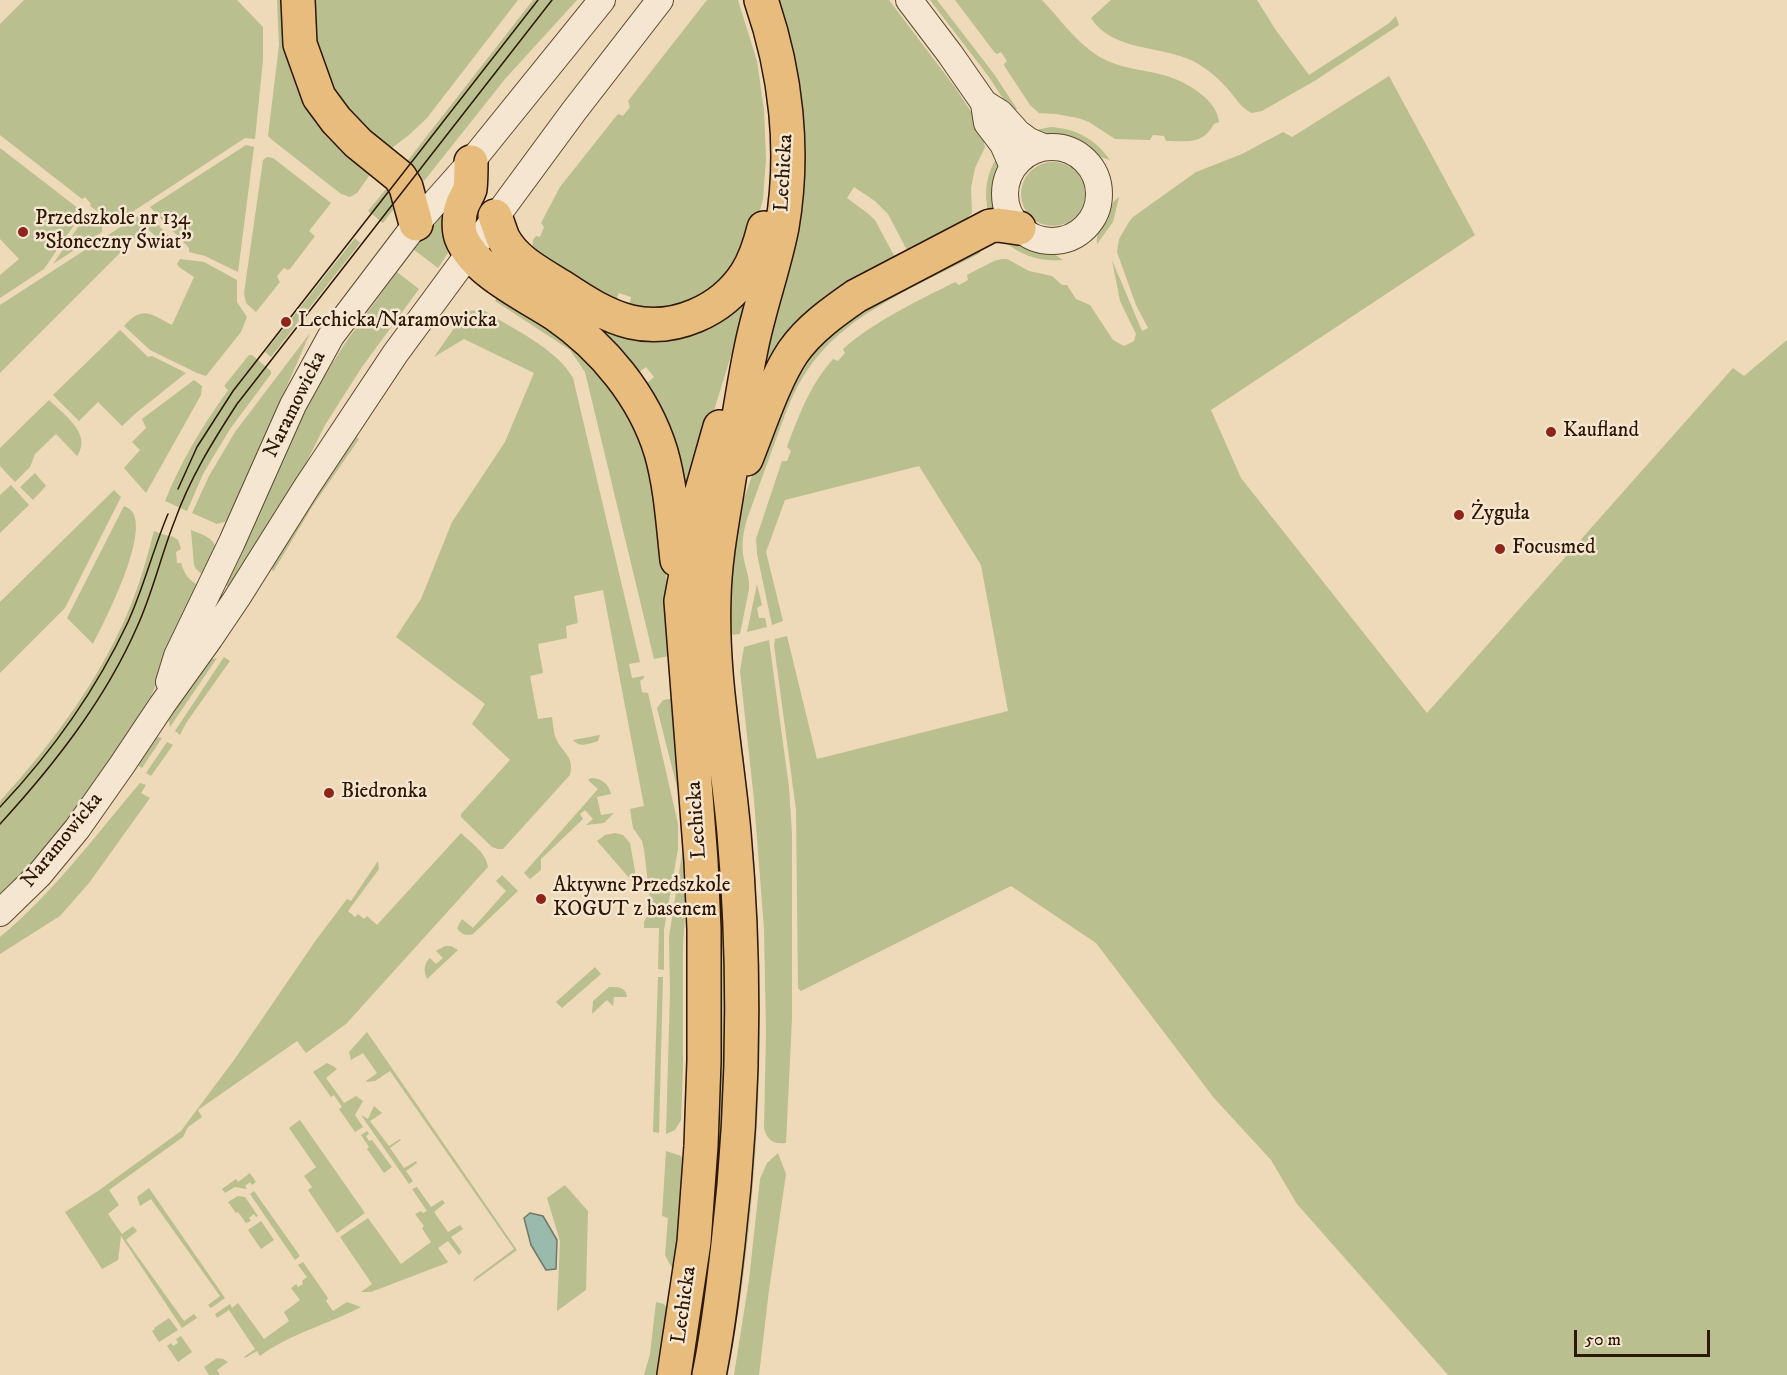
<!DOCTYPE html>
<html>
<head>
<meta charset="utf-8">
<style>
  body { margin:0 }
  #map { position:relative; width:1787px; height:1375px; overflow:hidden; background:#eed9b8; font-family:"IM FELL DW Pica",serif }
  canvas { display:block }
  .scale { position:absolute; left:1574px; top:1330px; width:136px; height:27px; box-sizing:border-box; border:3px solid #2e1703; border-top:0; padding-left:8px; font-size:18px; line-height:21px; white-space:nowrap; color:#2e1703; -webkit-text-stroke:4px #f4e6d1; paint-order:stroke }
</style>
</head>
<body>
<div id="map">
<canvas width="1787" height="1375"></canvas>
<div class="scale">50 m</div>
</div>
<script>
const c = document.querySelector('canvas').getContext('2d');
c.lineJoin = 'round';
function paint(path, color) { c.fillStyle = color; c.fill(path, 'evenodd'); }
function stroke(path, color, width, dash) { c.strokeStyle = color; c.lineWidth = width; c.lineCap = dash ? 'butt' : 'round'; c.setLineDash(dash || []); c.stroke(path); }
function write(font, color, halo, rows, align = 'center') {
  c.font = font + ' "IM FELL DW Pica",serif'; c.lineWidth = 5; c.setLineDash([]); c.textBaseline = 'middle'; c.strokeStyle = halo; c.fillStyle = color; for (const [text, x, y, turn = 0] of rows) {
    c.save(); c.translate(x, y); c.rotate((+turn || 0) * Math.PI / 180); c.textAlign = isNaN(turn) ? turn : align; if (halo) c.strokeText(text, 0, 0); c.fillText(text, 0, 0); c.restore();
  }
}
const green = new Path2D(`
  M24 0H237L263 27V60L255 139 245 138 120 220H109L90 206 91 204 85 197 82 199 0 135V24Z
  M277 0H286L374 169 357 193 350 197 341 194 271 139 268 136 279 45Z
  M309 0H518L427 118 409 135 388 151 366 134 321 77Z
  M533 0H577L505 79 424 181 420 176 405 164Z
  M707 0H738L757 61 764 110 766 159 763 199 759 214 732 277 677 310H628L631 297 619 293 614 305 532 251 533 240 536 236 540 237 544 227 541 223 560 187 617 115 619 114 623 116 630 107 628 101Z
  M774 0H889L954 86 986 134 983 138 985 147 975 168 971 188 972 213 968 217 967 222 909 254 888 214 875 201 854 187 847 198 866 212 875 220 897 261 770 368 763 366 788 251Z
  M930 0H937L994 74 1017 109 1013 114 989 77Z
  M955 0H1042C1060 19 1076 42 1098 56 1121 70 1146 69 1170 77 1189 84 1217 100 1219 122L1214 124C1202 145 1189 141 1166 141L1164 136 1153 135 1150 140 1115 139 1089 122 1078 118 1056 114 1039 113 1030 105 1005 67 1004 64 1007 61 1001 52 997 54 995 53Z
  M1111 0H1257L1275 29 1309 75 1388 24 1396 16 1399 25 1316 80 1262 111 1252 113C1240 108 1235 96 1226 87 1217 77 1205 67 1193 61 1160 45 1113 52 1091 18Z
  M1389 76 1475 235 1211 410 1241 478 1427 713 1733 368 1744 376 1787 340V1375H1448L1297 1204 1271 1160 1214 1098 1096 943 1011 886 801 991 798 988 796 810 774 645 775 639 787 636 817 759 1008 711 981 565 919 466 785 500 766 552 783 621 772 625 757 554 756 539 782 461H787L791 451 787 447C799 415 810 385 833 359L838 361 845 353 843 349C876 320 916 302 955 282L959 285 968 280 967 275 994 261 1002 259H1007L1029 271 1052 276 1062 285H1067L1076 299 1090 305 1113 340 1124 346 1134 341 1136 334 1120 301 1112 260 1142 331 1148 328 1136 305 1117 252 1119 239 1129 222 1133 217 1196 172 1242 154 1283 132 1292 137Z
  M1051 127C1077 129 1095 139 1110 160L1095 155 1074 142 1064 139 1045 137 1030 131Z
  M246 145 254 147 238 272 205 256 189 252V248L150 207Z
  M0 148 83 212 44 269 0 298V275L19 259 0 239Z
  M999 154 1001 170 996 187V197L1000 214 989 216C983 193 986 173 999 154Z
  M267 157 273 158 331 203 309 231 315 236 290 269 288 270 284 268 277 276 280 282 256 312 246 303 244 293 263 160Z
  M1021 194a32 32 0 1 1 64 0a32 32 0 1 1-64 0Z
  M386 189 400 201 383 223 368 211Z
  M1119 197 1113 222 1097 244C1096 228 1106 207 1119 197Z
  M87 214 102 226V232L53 264Z
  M144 214 150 216 176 244V248L173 251 168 249 146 227 0 373V305L139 215Z
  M441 215 446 238 452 247 438 268 413 249Z
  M355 238 360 243 271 357 265 352Z
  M1017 239 1030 246 1051 252 1063 260C1041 262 1022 256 1005 242Z
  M979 245 980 253C931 279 861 308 824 349 807 367 795 389 786 412L747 519C743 533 741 546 744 560 746 570 750 579 749 589L740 634 730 635 725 614 736 521 774 413 787 384 835 324Z
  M180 259 204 262 237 280V302L247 317 241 332 206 376 197 373 150 350 124 326C143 305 150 314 172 325L194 277 179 267 177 264Z
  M397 272 419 289 362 367 325 425 300 475 233 589 223 584 311 396 348 339Z
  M499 295 563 337 613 387 646 450 662 530 673 652 669 656 654 659 585 372 570 350 495 301Z
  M738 305 745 308C728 369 707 429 690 491L684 490 646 384 654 377 646 367 638 373 587 315Z
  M480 310 485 311C513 329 557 349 573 378L640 662 629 664 632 678 644 676V678L640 681 642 692 648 693 678 824V849L664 930V970L658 969 659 928H644V922L651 908 644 850 642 841 633 828 630 809 644 806 603 590 574 596 578 623 566 626 567 638 538 644 543 673 530 676 538 719 552 717C553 723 553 730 555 736 561 753 575 755 570 775L503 849H498L492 847 461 817V814L510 760 472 724 485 704 396 637 421 599 452 522 505 442 534 373 464 339 434 357 464 314 469 311Z
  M120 330 148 357 152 356 186 373 136 413 122 426 98 402 79 421 53 395Z
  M310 333 228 521 217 524 192 513 209 476 235 432Z
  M249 355H252L271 371V374L230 429 203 474 187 511 165 501C181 461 203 425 228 390L224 386Z
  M194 380 202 386 201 395 146 493 124 468 140 450 132 442 146 428 142 419Z
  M49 400C63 414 93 434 77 456L56 434 35 454 30 467 15 482 0 466V448Z
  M356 437 359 439 312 507 273 572 271 564 308 503Z
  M35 473 46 486 33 500 20 487Z
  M11 485 29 505 0 533V495Z
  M114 490 121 497 65 608 0 673V602Z
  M124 506C129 508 132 510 134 515 145 542 106 619 93 644L67 618Z
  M191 530C201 534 213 537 216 548L204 576 196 569 194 565Z
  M154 531 171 537 172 536 178 540 181 549 176 552 177 563H181C185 575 188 580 200 586 181 628 165 671 143 711 134 729 121 745 110 761 77 810 42 855 0 896V801C54 742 105 673 134 597 142 576 148 553 154 531Z
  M757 584 762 605 757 608 759 618H765L767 627 747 632Z
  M769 640 789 787 792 834V1018L786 1143C774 1144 767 1141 764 1128L766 1032 764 929 754 800 740 671 744 647Z
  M224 657 230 661 186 723 180 735 175 731Z
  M217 658 170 727 168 717 207 660Z
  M736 692C743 757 752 821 756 886 766 1050 757 1214 728 1375H720L731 693Z
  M676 698 689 847 683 947V1068L681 1120 675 1130 666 1134 670 992 669 937 684 841 683 811 657 708 663 700Z
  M600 735 598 741C589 744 580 748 573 740Z
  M157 737 162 738 142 768 139 766 138 761 153 739Z
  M167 742 173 745 151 776 146 773Z
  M591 778C601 778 609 784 611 794L597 797 601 815 614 813 604 823 586 825 593 819 585 810 580 814 583 819 541 859V870L530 879 524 873 598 789 588 780Z
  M716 778 730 1029 713 1274H706V779Z
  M140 783 146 785 141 793 150 798 89 883 60 916 0 954V937C54 892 95 836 140 783Z
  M461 833C471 843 486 852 488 867L346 1024 306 1053 297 1041 198 1110 202 1117 188 1127 183 1137 109 1190 119 1205 108 1214 122 1234 133 1226 137 1231 126 1240 184 1321 194 1314 197 1318 182 1328 121 1236 118 1260 102 1269 65 1212 98 1191 181 1131 234 1060 316 940 347 899 351 901 378 861 379 869 348 911 355 917 358 914 364 919 367 916 377 925Z
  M615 833 623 835 630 843 638 888 597 841 605 835Z
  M502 875 518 891 473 934C465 936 462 935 457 928L462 919 473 928 506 891 496 881Z
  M445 946H451L458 950 427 979C424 972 423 964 430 958L436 964 443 958 436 951Z
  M595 967 601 974 562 1008 556 1002Z
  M658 977H663L659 1133 653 1132Z
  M609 987C618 987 626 987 627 997H614L613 1006 607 1000 592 1014 593 1001Z
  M367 1032 517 1250 473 1282 475 1278 514 1249 390 1071 375 1081 367 1082 366 1081 377 1073 363 1053 351 1060 349 1052Z
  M327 1063 333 1066 337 1069 326 1078 344 1103 356 1096 363 1101 355 1115 363 1127 355 1132 339 1109 342 1107 334 1095 331 1097 313 1072Z
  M374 1106 382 1113 370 1121 389 1146 400 1139 401 1140 390 1148 404 1168 416 1161 417 1163 406 1171 413 1181 409 1184 361 1115 368 1119Z
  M300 1120 365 1213 337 1233 308 1190 312 1187 304 1176 316 1167 289 1128Z
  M367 1131 369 1134 366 1136 369 1141 372 1140 392 1167 384 1173 367 1149 369 1147 361 1135Z
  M666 1151 681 1156 690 1176 674 1272 665 1255 668 1218 662 1216Z
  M778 1153 786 1174 769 1290 759 1375H734L749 1280 760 1179 767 1163Z
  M250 1173 256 1182 252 1185 250 1182 245 1186 247 1189 235 1187 225 1193 222 1189 236 1179 238 1182Z
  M565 1185 588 1211 586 1290 557 1311 560 1241 547 1198Z
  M417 1187 431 1207 442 1200 445 1203 434 1212 448 1232 460 1225 463 1229 451 1237 462 1252 459 1255 448 1241 438 1248 448 1262 447 1263 371 1292H361L372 1284 340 1237 368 1218 401 1264 431 1242 422 1228 424 1226 415 1214 421 1211 423 1213 427 1211 412 1189Z
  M149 1188 225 1298 211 1308 208 1305 220 1296 151 1199 140 1206 137 1197Z
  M254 1191 300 1256 295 1260 250 1194Z
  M238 1196 245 1197 258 1216 256 1217 254 1214 249 1218 251 1221 246 1223 238 1212 236 1213 228 1202Z
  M261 1221 274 1240 261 1249 248 1230Z
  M303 1262 328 1298 326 1301 333 1311 347 1302 361 1307C327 1325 291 1333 260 1356L257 1351 245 1358 244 1357 255 1349 229 1310 217 1318 215 1314 230 1304 232 1308 238 1303 264 1339 289 1321 284 1312 300 1300 291 1288 296 1284 298 1287 303 1284 302 1281 307 1277 298 1265Z
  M656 1302 664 1304 670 1312 661 1375H644L650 1354Z
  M169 1318 178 1330 159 1342 152 1331 155 1329 154 1328Z
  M181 1336 192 1352 178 1362 167 1346 171 1343 173 1346 178 1343 176 1339Z
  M217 1358 223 1359 228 1362 217 1370 220 1375H209L204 1367Z`);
const water = new Path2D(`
  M530 1213 543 1216 557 1240 556 1269 546 1270 531 1245 524 1218Z`);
const tertiary = new Path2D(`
  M909 0 950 54 984 103 1000 113 1018 133 1029 141 1043 147
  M984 104 987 123 1003 144 1013 167
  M1005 194a47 47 0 1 1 94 0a47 47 0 1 1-94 0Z
  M169 682 177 656 232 542 293 405 331 336 416 224 471 162 602 0
  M0 913 39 875 77 829 122 765 162 705 210 638 237 598 306 488 395 354 574 111 660 0`);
const primary = new Path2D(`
  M298 0 300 44 319 97 336 120 358 143 400 177 406 187 416 224
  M471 162C471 171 471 181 470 189 468 195 464 200 462 206 459 214 458 228 461 237 474 271 526 295 555 314 603 347 644 396 661 452 671 487 673 524 677 560
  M495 216C498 223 500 231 503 238 515 261 540 273 562 287 583 301 606 316 631 322 674 332 722 311 746 274 755 260 760 244 764 228
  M746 459C759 427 774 380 793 352 809 329 833 312 856 296L990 226 998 225 1019 228
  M674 1375 694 1242 701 1146 704 1061V929L701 861 681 601 701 494 720 427
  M709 1375C718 1332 723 1288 728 1244 744 1108 746 970 734 833 727 755 711 676 714 597 715 557 723 518 729 479 736 436 742 392 751 349 759 308 774 268 782 227 795 151 786 72 761 0`);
const tram = new Path2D(`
  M178 489 197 447 233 391 538 0
  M0 807C51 753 96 690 128 622 144 587 153 549 168 514
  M0 824C54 765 105 700 137 627 153 592 161 555 175 520 190 478 213 441 237 404L552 0`);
const markers = [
  [23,232,6,"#8f2418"],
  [286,322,6,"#8f2418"],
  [1551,432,6,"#8f2418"],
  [1459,515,6,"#8f2418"],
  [1500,549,6,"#8f2418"],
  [329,793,6,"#8f2418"],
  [541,899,6,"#8f2418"]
];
const streetNames = [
  ["Lechicka",785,173,-87],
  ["Naramowicka",296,405,-64],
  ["Lechicka",698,820,-94],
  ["Naramowicka",63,841,-51],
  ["Lechicka",685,1305,-82]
];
const poiNames = [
  ["Przedszkole nr 134",35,220],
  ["\"Słoneczny Świat\"",35,244],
  ["Lechicka/Naramowicka",298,322],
  ["Kaufland",1563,432],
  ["Żyguła",1471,515],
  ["Focusmed",1512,549],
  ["Biedronka",341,793],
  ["Aktywne Przedszkole",553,887],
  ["KOGUT z basenem",553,911]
];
paint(green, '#b9bf8e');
paint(water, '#99baad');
stroke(water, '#6e7969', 1.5);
stroke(tertiary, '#5e4830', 28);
stroke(primary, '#2e1703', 36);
stroke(tertiary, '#f4e6d1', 26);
stroke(primary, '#e7bc7c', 33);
stroke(tram, '#2e1703', 1.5);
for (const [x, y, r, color] of markers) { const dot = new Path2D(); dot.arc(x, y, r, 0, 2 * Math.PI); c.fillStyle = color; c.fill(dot); stroke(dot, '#f4e6d1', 2); }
write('21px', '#2e1703', '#f4e6d1', streetNames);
write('21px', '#2e1703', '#f4e6d1', poiNames, 'left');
</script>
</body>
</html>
